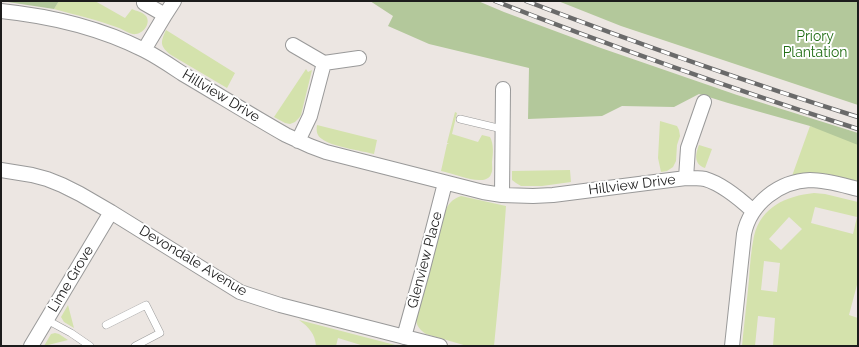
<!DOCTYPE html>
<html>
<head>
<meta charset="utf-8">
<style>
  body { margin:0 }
  #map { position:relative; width:859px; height:347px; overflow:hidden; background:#ece6e2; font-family:Raleway,sans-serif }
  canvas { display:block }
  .frame { position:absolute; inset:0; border:2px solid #1c1c1c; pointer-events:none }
</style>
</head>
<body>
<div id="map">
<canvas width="859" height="347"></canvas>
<div class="frame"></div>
</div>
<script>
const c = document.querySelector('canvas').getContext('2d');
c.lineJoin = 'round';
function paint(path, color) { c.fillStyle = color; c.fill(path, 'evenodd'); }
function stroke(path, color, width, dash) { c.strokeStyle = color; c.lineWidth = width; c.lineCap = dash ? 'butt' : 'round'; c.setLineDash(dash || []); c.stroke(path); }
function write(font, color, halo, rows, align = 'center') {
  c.font = font + ' Raleway,sans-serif'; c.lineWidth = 4; c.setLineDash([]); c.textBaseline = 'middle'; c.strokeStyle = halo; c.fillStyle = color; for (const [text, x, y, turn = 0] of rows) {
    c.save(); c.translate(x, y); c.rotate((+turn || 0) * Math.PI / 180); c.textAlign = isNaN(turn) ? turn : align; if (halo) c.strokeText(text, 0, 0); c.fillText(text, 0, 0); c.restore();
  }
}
const grass = new Path2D(`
  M59 1H95L125 18 132 9C136 11 143 12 146 16 151 23 144 33 136 34 131 35 124 30 119 28 98 20 76 15 54 9Z
  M166 30 235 73 227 88 171 55C160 46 160 43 166 30Z
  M306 69 308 72 312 70 301 115 299 118 295 122 290 124 285 123 274 117Z
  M455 112 457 113 452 134 478 142 482 135 490 137C494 144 493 154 492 162 492 166 493 171 491 174 490 178 485 180 481 180 471 181 452 173 441 171L447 144H449L447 143Z
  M660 121 677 126 679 130 680 136 677 145 676 161 673 167 667 171 661 172 658 158Z
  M317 125 377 140 374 154C362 151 330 146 322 139 317 136 316 131 317 125Z
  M810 126 858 140V182C835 175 817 169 792 176Z
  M699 145 712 149 705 168C694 164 695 155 699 145Z
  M570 170 571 182 542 186H521L516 183 512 180V171Z
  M814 193 825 194 858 202V281L849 315 858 318V346H773L775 318 758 316 755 346H742C744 324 747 301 749 279 750 265 751 250 754 236 761 207 786 196 814 193ZM815 207 857 217 853 234 811 223ZM789 217 802 229 781 250 769 239ZM764 261 780 263 777 292 761 290Z
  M461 196 506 206 501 274 494 346H467L426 334C418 329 415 323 416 314L445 212C448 204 452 199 461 196Z
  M68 305 74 328 64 322 61 317Z
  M299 320 399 346H364L338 338 336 346H316C315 334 309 327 299 320Z
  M55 333 59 334 68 340 44 346 51 334Z`);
const forest = new Path2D(`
  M1 1H59L54 9Z
  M370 1H478L504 12 598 47 737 95 858 133V145L810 126 728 103 699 94 674 107 622 106 602 116 528 119 529 68 429 44 388 26 393 16Z
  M558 1H858V105L621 26Z`);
const lane = new Path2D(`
  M460 119 502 129
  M47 320 71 333 90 346
  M106 325 146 305 160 333 135 346`);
const street = new Path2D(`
  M144 3 165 15
  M1 11C50 16 100 28 144 50 158 57 171 66 183 74 217 94 251 115 286 135L310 146 326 152 483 192 502 195 533 196 553 195 686 178C693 178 699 178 705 179 722 184 740 199 753 211
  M293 45 324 63 310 116 298 141
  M144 50 165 15 174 1
  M324 63 359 58
  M1 170 32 175 47 179 62 185 80 194 111 212 240 292 280 305 440 346
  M686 178 688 148 704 102
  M502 195 503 89
  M404 337 422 272 445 183
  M31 346 111 212
  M732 346 744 234C750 204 779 181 810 180 826 180 842 185 858 189`);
const rail = new Path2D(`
  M495 1C615 48 736 90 858 129
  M526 1C636 43 746 82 858 117`);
const parkNames = [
  ["Priory",815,37],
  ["Plantation",815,53]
];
const streetNames = [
  ["Hillview Drive",221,96,31],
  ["Hillview Drive",632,185,-7],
  ["Glenview Place",425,260,-75],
  ["Devondale Avenue",193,261,31],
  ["Lime Grove",71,279,-59]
];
paint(grass, '#d4e2ac');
paint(forest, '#b3c89b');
stroke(lane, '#999', 8);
stroke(street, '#999', 16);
stroke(lane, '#fff', 7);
stroke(street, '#fff', 14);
stroke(rail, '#6a6a6a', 4.5);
stroke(rail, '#fff', 3, [9]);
write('14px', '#236e16', '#fff', parkNames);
write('14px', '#1c1c1c', '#fff', streetNames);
</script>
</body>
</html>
